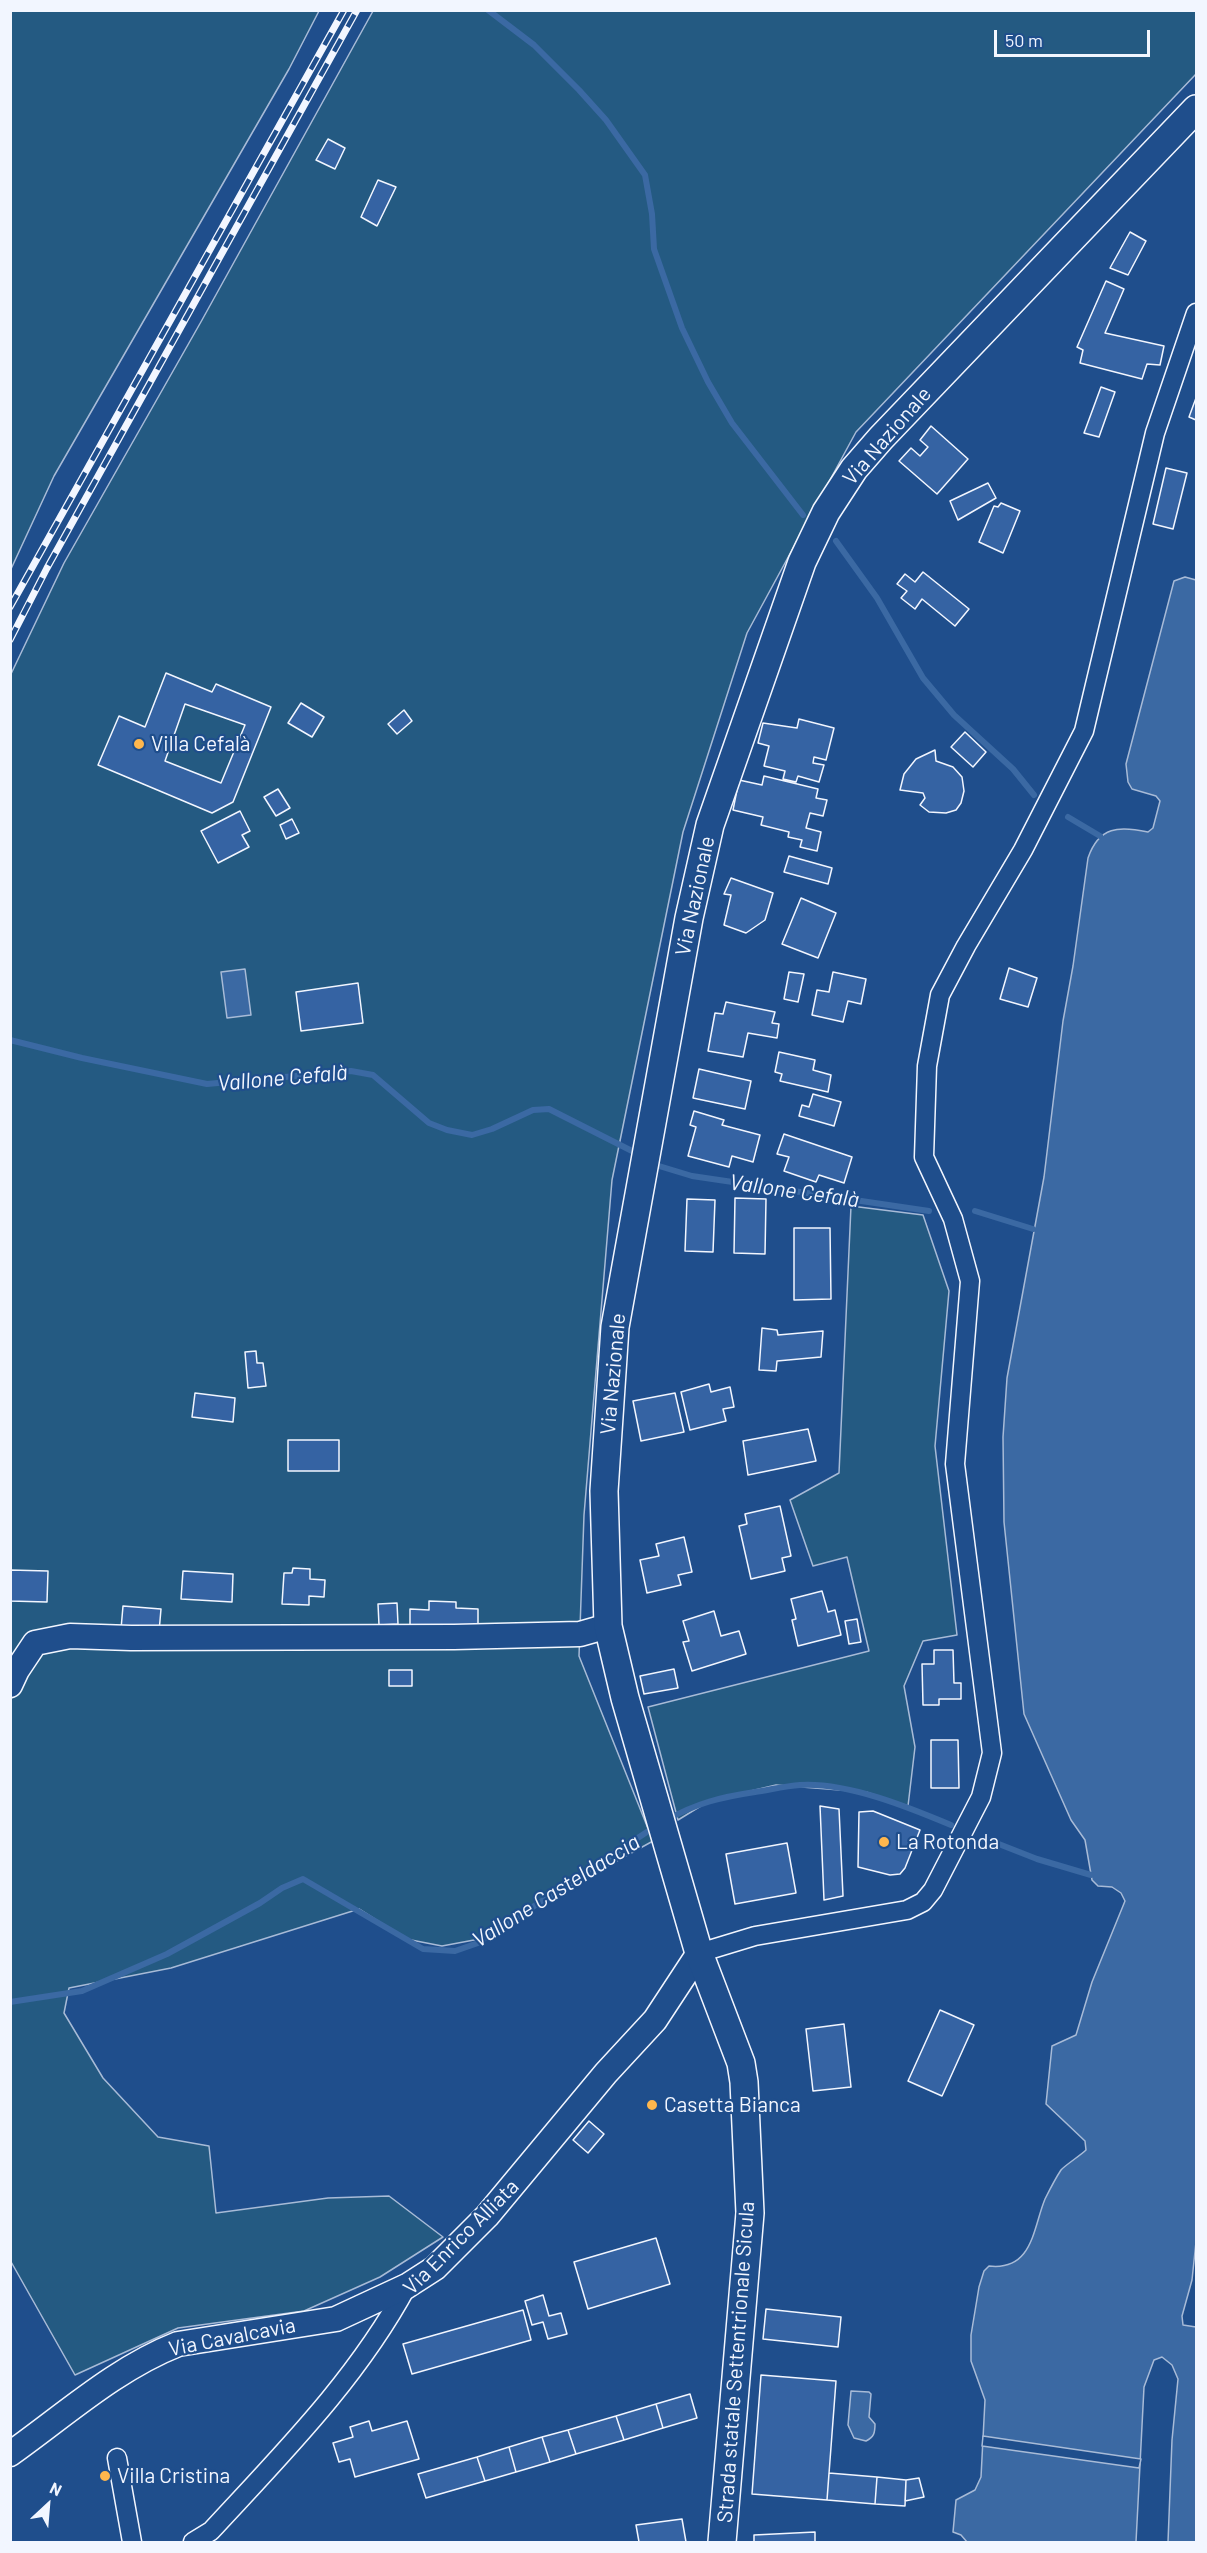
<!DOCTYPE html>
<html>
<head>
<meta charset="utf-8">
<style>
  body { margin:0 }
  #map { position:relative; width:1207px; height:2553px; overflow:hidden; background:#1f4e8c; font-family:Barlow,sans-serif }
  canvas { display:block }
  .frame { position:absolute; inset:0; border:12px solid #f2f6ff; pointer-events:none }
  .north { position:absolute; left:18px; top:2475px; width:60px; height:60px; -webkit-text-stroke:4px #1f4e8c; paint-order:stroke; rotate:26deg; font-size:16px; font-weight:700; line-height:24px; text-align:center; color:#f2f6ff }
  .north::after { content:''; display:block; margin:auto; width:21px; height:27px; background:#f2f6ff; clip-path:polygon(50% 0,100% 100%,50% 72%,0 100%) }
  .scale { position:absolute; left:994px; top:30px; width:156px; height:27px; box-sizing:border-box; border:3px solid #f2f6ff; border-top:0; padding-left:8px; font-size:18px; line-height:21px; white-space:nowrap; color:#f2f6ff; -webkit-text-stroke:4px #1f4e8c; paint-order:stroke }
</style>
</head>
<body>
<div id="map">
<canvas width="1207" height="2553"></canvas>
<div class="frame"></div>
<div class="north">N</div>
<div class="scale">50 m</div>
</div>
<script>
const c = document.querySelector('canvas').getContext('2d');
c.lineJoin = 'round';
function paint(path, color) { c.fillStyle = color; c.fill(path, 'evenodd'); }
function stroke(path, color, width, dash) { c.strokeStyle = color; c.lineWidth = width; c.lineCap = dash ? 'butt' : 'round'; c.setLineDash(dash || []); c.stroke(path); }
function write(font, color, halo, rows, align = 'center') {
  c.font = font + ' Barlow,sans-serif'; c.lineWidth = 4.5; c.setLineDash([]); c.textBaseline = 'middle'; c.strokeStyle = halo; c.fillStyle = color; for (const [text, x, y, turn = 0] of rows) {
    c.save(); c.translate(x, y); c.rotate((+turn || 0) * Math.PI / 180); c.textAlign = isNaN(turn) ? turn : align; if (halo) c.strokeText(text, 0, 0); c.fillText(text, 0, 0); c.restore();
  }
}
const green = new Path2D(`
  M11 10 319 11 289 69 54 476 11 569Z
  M373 11H1196V74L856 432 747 633 683 832 612 1180 584 1515 579 1656 653 1841 474 1940 442 1946 406 1939 359 1909 171 1968 69 1988 64 2013 103 2078 158 2137 209 2146 216 2213 328 2198 389 2196 443 2237 380 2277 304 2311 178 2328 75 2375 10 2260V676L64 563 202 320Z
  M851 1206 923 1215 949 1291 935 1446 957 1635 923 1641 904 1686 915 1747 908 1806 866 1792 776 1785 709 1801 678 1820 648 1707 869 1651 847 1557 813 1566 790 1500 839 1473Z`);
const water = new Path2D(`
  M1185 577 1196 580V2242L1192 2280 1182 2316 1183 2325 1196 2327V2542H1168L1172 2440 1178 2379 1172 2365 1162 2357 1154 2360 1144 2387 1136 2542H967L961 2535 953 2532 956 2500 975 2490 981 2477 985 2400 971 2361V2335L979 2287 984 2271 989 2266C1033 2271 1033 2228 1045 2199 1050 2189 1055 2179 1061 2170 1064 2166 1081 2155 1086 2150L1085 2141 1046 2104 1052 2046 1076 2035 1092 1982 1125 1901 1121 1893 1112 1887 1098 1886 1092 1880 1085 1840 1071 1820 1024 1714 1004 1522 1003 1437 1007 1378 1044 1177 1063 1021 1073 966 1088 858C1099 826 1119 826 1148 832L1153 828 1160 801 1156 796 1132 789 1128 782 1126 764 1174 581Z
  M245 969 251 1015 227 1018 221 972Z
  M851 2391 869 2392 871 2394 869 2417 875 2424C875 2433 874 2437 866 2441L854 2438 848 2425Z`);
const pier = new Path2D(`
  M983 2436 1141 2459 1139 2468 982 2446Z`);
const stream = new Path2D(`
  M488 10 534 45 579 90 606 120 645 175 652 214 654 249 682 328 708 382 732 423 803 515
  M836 541 877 598 923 678 954 715 1013 769 1034 795
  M1068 817 1100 836
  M10 1040 82 1058 207 1084 351 1071 373 1075 429 1123 447 1130 472 1135 492 1129 533 1110 549 1109 632 1151
  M659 1166 692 1176 929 1211
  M975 1211 1033 1229
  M667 1820C696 1803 722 1797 755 1792 769 1790 785 1786 800 1785 847 1782 908 1807 951 1825
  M986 1839 1037 1859 1091 1875
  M10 2002 82 1991 167 1954 260 1903 282 1888 303 1879 423 1949 455 1951 478 1943 656 1826`);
const building = new Path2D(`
  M328 139 345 148 335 169 316 160Z
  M378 180 396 187 377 226 361 217Z
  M1130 232 1146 241 1128 275 1110 268Z
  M1106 281 1124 289 1105 333 1164 346 1160 365 1147 364 1142 379 1080 363 1083 350 1077 347Z
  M1101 387 1115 392 1099 437 1084 433Z
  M1196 398V420L1189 417Z
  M931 426 968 459 937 494 899 461 911 448 920 456 928 447 920 440Z
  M1166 468 1187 473 1173 529 1153 524Z
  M988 483 996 498 958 520 950 501Z
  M1001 503 1020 511 1003 553 979 542 994 506 998 507Z
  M923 572 969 609 955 626 922 599 915 609 901 598 907 591 897 584 905 574 915 582Z
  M166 673 212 692 216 684 271 707 233 802 212 813 98 765 119 716 145 727ZM185 704 245 725 221 783 165 761Z
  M301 703 324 717 312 737 288 723Z
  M404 710 412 721 397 734 388 724Z
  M799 719 834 728 826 760 814 757 813 763 824 765 819 782 798 776 796 782 783 779 785 771 764 766 769 746 758 743 763 723 797 728Z
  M965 732 986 752 973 767 951 747Z
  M935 750 936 761 953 767 962 777 964 791 961 803 956 810 946 813 929 812 920 805 925 798 923 793 900 790 904 774 916 759Z
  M764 776 818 789 816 798 827 800 823 816 810 813 806 828 821 832 817 851 800 847 802 840 788 837 789 832 761 825 763 817 733 810 739 780 762 785Z
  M278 789 290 808 276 816 264 797Z
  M240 811 250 831 242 835 249 847 218 863 201 831Z
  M292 819 299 833 286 839 280 825Z
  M789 856 832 868 828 884 784 872Z
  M731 878 773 893 765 920 746 933 724 925 731 895 724 894Z
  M801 898 836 913 818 958 782 944Z
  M1009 968 1037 978 1028 1007 1000 999Z
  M789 972 804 974 798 1002 784 999Z
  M833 972 866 979 861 1004 848 1001 843 1022 812 1015 817 990 829 992Z
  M358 983 363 1023 301 1031 296 992Z
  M726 1002 775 1012 772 1023 779 1024 777 1038 748 1033 743 1057 708 1051 715 1013 723 1014Z
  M779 1052 815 1060 813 1070 831 1075 828 1092 780 1081 782 1074 775 1072Z
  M699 1069 751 1081 745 1109 693 1098Z
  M813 1094 841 1102 834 1126 799 1116 802 1105 809 1107Z
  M694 1111 724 1120 722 1125 760 1135 753 1162 732 1156 729 1167 688 1156 696 1127 690 1125Z
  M784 1134 852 1157 844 1183 819 1175 816 1182 784 1171 789 1157 777 1154Z
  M735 1198 766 1199 765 1254 734 1253Z
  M687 1199 715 1200 713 1252 685 1251Z
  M794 1228H830L831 1299 794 1300Z
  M762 1328 777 1330 778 1335 823 1331 821 1357 777 1361 776 1371 759 1370Z
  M256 1351 257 1363H263L266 1386 248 1388 245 1352Z
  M709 1384 711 1392 730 1387 734 1407 723 1409 726 1421 690 1430 681 1392Z
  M195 1393 235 1398 233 1422 192 1417Z
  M675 1393 684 1432 641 1441 633 1401Z
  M808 1429 816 1461 748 1475 743 1441Z
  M288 1440H339V1471H288Z
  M780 1506 791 1556 782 1558 785 1571 751 1579 739 1526 747 1524 745 1514Z
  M684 1537 692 1572 678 1575 681 1585 647 1593 640 1560 659 1556 656 1544Z
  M293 1568 310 1569V1579L325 1580 324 1597 309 1596V1605L282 1604 284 1573H292Z
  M10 1570 48 1571 47 1602 10 1601Z
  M183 1571 233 1574 232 1602 181 1599Z
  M822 1591 828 1612 835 1610 841 1635 798 1646 792 1620 796 1619 791 1599Z
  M429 1601 456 1602V1608L478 1609V1631L410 1630V1609L429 1610Z
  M397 1603 398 1624 379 1625 378 1604Z
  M123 1606 161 1609 159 1632 121 1629Z
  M714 1611 721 1636 739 1631 746 1654 692 1671 683 1642 689 1641 683 1621Z
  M857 1619 861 1642 849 1644 845 1621Z
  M934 1650H953L954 1683H961V1699H939V1705H923L922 1664H934Z
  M674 1669 678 1688 644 1694 640 1676Z
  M389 1670H412V1686H389Z
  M931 1740H958L959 1788H931Z
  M820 1806 839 1809 843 1896 824 1900Z
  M873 1811 920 1830 905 1868 900 1874 890 1875 858 1867 859 1812Z
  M787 1843 796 1893 735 1904 726 1854Z
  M940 2010 974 2025 942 2096 908 2081Z
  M844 2024 851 2087 813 2091 806 2029Z
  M589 2121 604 2134 588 2153 573 2140Z
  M656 2238 670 2284 588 2309 574 2262Z
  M543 2295 549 2316 561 2313 567 2334 548 2339 543 2322 532 2325 525 2301Z
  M766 2309 841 2317 838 2347 763 2339Z
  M523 2310 531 2340 412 2374 403 2344Z
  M761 2375 836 2381 827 2500 752 2494Z
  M690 2394 697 2418 663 2428 656 2404Z
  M656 2404 663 2428 624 2440 616 2416Z
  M616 2416 624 2440 576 2454 568 2430Z
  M369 2421 372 2431 407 2421 419 2459 355 2477 350 2459 339 2462 333 2443 353 2437 350 2427Z
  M568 2430 576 2454 550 2462 542 2437Z
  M542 2437 550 2462 516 2472 509 2447Z
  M509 2447 516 2472 485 2481 477 2457Z
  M477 2457 485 2481 426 2498 418 2474Z
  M829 2473 877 2477 875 2504 827 2500Z
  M877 2477 906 2480 905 2506 875 2504Z
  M919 2478 924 2497 905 2501 906 2480Z
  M682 2519 686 2542H639L636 2525Z
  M815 2532V2542H754V2535Z`);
const minor = new Path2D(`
  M699 1953 755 1936 907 1910 923 1902 933 1890 981 1797 992 1753 955 1464 970 1281 953 1219 924 1157 927 1066 940 995 966 946 1023 850 1084 731 1155 433 1196 313
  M117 2458 132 2542
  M193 2542 211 2531C282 2454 357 2379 407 2286`);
const tertiary = new Path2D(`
  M10 1685 17 1670 35 1643 70 1636 131 1638 454 1637 580 1634 608 1626
  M10 2454C65 2415 115 2369 178 2344L336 2319 407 2286 435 2268 487 2216 606 2073 655 2020 699 1953`);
const secondary = new Path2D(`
  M722 2542 750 2213 744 2082 741 2063 699 1953 625 1698 608 1626 604 1491 615 1327 689 918 710 825 802 562 826 512 854 469 881 438 1196 109`);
const rail = new Path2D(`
  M10 607 344 10
  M10 640 47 568 357 10`);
const markers = [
  [139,744,6,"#ffb74d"],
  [884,1842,6,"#ffb74d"],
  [652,2105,6,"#ffb74d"],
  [105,2476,6,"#ffb74d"]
];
const streetNames = [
  ["Via Nazionale",887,436,-49],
  ["Via Nazionale",695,896,-78],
  ["Via Nazionale",613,1374,-85],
  ["Via Enrico Alliata",461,2237,-45],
  ["Via Cavalcavia",232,2337,-11],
  ["Strada statale Settentrionale Sicula",736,2362,-86]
];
const poiNames = [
  ["Villa Cefalà",151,744],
  ["La Rotonda",896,1842],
  ["Casetta Bianca",664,2105],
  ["Villa Cristina",117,2476]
];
const waterNames = [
  ["Vallone Cefalà",282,1078,-5],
  ["Vallone Cefalà",794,1191,8],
  ["Vallone Casteldaccia",556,1891,-32]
];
paint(green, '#245a82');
stroke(green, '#a8bbd7', 1.5);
paint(water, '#3b69a3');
stroke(water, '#a8bbd7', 1.5);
paint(pier, '#1f4e8c');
stroke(pier, '#a8bbd7', 1.5);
stroke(stream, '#3b69a3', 6);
paint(building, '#3563a3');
stroke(building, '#f2f6ff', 1.5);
stroke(minor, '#f2f6ff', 21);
stroke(tertiary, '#f2f6ff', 27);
stroke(secondary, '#f2f6ff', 30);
stroke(minor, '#1f4e8c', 18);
stroke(tertiary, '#1f4e8c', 24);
stroke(secondary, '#1f4e8c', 27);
stroke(rail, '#f2f6ff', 7);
stroke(rail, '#1f4e8c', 4.5, [14]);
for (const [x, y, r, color] of markers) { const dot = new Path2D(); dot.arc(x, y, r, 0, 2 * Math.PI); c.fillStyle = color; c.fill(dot); stroke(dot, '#1f4e8c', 2); }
write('21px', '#f2f6ff', '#1f4e8c', streetNames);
write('21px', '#f2f6ff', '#1f4e8c', poiNames, 'left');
write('italic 22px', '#f2f6ff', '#1f4e8c', waterNames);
</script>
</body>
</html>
